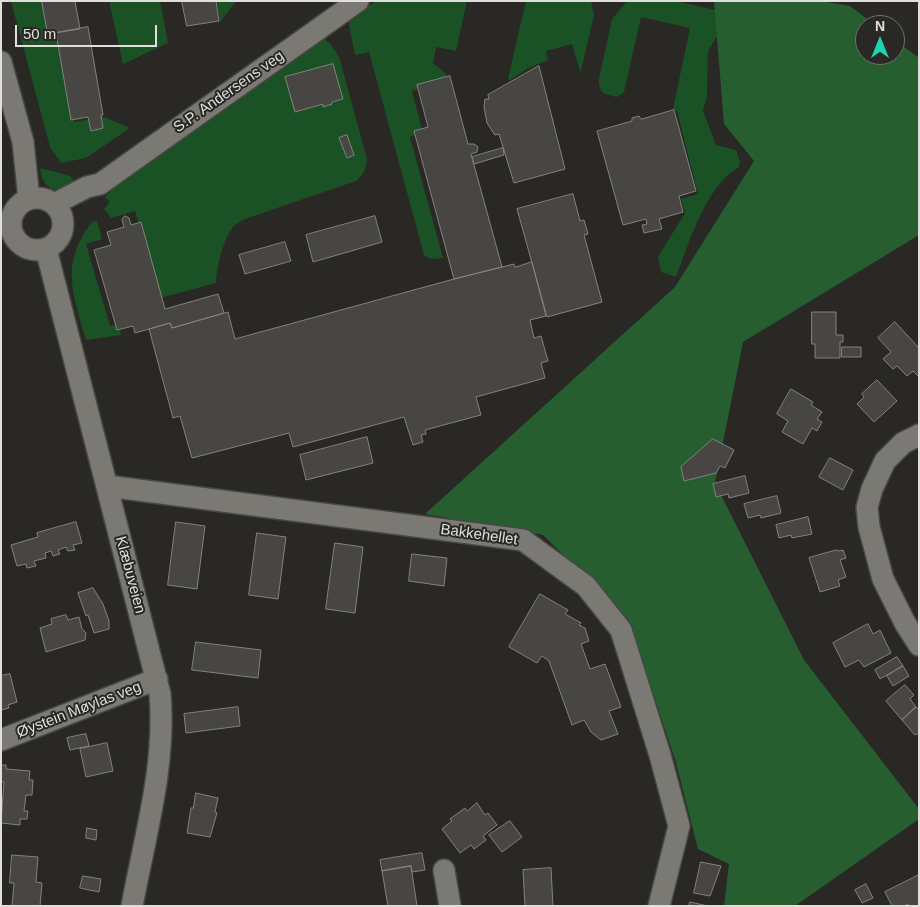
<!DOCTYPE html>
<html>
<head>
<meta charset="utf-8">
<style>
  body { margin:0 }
  #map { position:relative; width:920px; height:907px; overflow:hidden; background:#292824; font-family:Arial,sans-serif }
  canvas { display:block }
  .frame { position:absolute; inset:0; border:2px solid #e0dfdd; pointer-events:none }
  .north { position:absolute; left:855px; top:15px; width:50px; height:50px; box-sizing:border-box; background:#292824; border:1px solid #72716e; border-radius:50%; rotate:0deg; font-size:14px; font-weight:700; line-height:20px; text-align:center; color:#e0dfdd }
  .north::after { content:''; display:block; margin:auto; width:18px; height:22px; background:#1dd5b1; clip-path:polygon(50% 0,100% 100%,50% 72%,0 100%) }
  .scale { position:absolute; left:15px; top:25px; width:142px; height:22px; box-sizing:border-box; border:2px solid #e0dfdd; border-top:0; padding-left:6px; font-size:15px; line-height:18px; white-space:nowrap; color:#e0dfdd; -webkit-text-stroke:4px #292824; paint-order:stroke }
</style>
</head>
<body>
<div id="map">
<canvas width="920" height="907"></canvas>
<div class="frame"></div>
<div class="north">N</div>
<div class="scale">50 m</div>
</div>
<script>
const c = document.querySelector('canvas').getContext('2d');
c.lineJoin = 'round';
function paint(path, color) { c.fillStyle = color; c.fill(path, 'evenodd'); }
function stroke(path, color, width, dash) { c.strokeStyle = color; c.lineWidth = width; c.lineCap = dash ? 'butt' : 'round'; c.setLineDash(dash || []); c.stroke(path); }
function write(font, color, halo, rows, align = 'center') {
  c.font = font + ' Arial,sans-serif'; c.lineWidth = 4; c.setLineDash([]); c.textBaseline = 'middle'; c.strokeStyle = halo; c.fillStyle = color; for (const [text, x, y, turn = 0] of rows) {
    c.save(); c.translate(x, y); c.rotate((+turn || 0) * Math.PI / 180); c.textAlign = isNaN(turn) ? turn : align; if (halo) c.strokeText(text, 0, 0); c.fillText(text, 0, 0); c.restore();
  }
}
const green = new Path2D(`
  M11 1H44L58 31 74 122 104 117 130 128 86 158 61 163 50 147Z
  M109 1H160L168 43 123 64Z
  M217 1H236L220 22Z
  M376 1H467L456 51 436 47 433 63 445 73 448 80 412 91 423 133 410 137 443 258 431 259 424 255 369 52 355 55 349 25V20Z
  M526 1H591L594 15 581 71H580L572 44 546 51 548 60 527 69 510 80 508 79Z
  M627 1H675L721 11 719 33 708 51 707 96 703 111 716 145 736 150 740 162 739 167C706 185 689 243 676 277L661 272 658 257 685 213 681 199 698 194 677 111 673 109 690 28 641 17 624 92 617 97C604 94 599 94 599 79L612 19Z
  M321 39H325C332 45 336 51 340 60L367 159C366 169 364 175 356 181L245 219C241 221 237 223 234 226 224 236 216 269 216 283L160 298 135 211 111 218 104 209 110 202 105 197 119 183Z
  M40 168 67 175 71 177 77 185C58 194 42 191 40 168Z
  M93 221H97L102 239 86 244 110 326 119 324 121 335 86 340C73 295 59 262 93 221Z`);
const forest = new Path2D(`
  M714 1H821L850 6 875 25H865V55H895V40L919 58V235L743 342 715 483 804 660 919 809V819L795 906H724L729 864 698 849 675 759 628 619 543 535 425 514 675 287 754 161 724 124Z`);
const building = new Path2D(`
  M42 1H75L80 29 48 34Z
  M182 1H216L219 21 187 26Z
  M88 27 103 115H101L103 128 91 131 88 117 71 120 56 33Z
  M333 64 343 99 332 102V104L323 107V104L295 112 285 77Z
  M539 66 565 169 514 183 499 134 495 135 487 123 484 107 485 99H489L488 95Z
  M450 76 468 144H474L478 147 477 152 471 154 502 267 454 279 414 131 428 127 417 85Z
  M674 110 696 191 679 196 683 212 659 219 662 229 644 233 642 225 647 224 646 219 623 225 597 131 632 121V118L639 116 641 119Z
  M347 135 354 155 347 158 339 138Z
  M503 148 504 155 474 164 472 157Z
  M573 194 580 221 584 220 588 234 584 235 602 302 547 317 517 209Z
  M125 216 129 218 131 225 141 222 165 309 218 294 224 313 172 328 170 323 135 333 133 326 117 330 94 250 111 245 107 232 124 227 122 220Z
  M375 216 382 242 313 262 306 235Z
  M285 242 291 261 245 274 239 255Z
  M532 262 546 316 530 320 534 338 541 336 548 361 541 363 545 378 476 397 481 415 425 430 426 434 421 435 423 442 413 445 404 417 293 447 289 433 192 458 180 416 173 418 149 329 170 323 172 328 228 312 235 339 454 279 514 264 515 267Z
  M812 312H836V335H843V342H840V358H815V344H812Z
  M895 322 919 348V377L913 371 907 376 897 366 893 369 883 359 891 352 878 338Z
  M842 347H861V357H842Z
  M877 380 897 401 874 422 857 404 864 397 862 394Z
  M791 389 813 402 811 405 822 412 817 419 822 422 817 431 812 428 803 444 782 432 788 421 777 414Z
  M367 437 373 463 306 480 300 455Z
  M713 439 734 450 725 468 720 466 716 473 684 481 681 467Z
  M830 458 853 470 843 490 819 477Z
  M745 476 749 493 729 498 728 494 716 497 713 484Z
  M777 496 781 513 761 518 760 515 748 518 744 504Z
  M808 517 812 534 792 538 791 535 779 538 776 525Z
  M76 522 82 543 73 545 75 550 68 551 66 547 58 550 60 554 53 556 51 551 45 553 46 558 34 561 36 566 27 568 26 564 17 566 11 545 38 537 37 533Z
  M176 522 205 526 197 589 168 585Z
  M257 533 286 537 278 599 249 595Z
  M335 543 363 547 355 613 326 609Z
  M837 550 838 551 843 550 846 558 840 560 846 577 838 580 840 586 820 592 809 558Z
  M412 554 447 558 444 586 409 581Z
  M93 588 103 604 109 621V629L94 633 88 615 86 616 78 593Z
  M540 594 568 610 565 614 581 623 579 625 585 628 589 641 581 644 590 669 605 664 621 707 609 711 618 734 601 740 591 732 584 720 572 725 549 661 542 656 537 663 509 647Z
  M66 615 68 620 79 617 82 629 86 633 85 640 46 652 40 628 52 624 51 619Z
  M868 624 873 634 880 630 891 653 864 667 859 660 845 667 833 643Z
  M196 642 261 650 258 678 192 670Z
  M897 657 903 666 880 679 875 670Z
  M903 666 909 676 893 686 887 676Z
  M10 674 17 702 8 705 9 708 1 710V676Z
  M905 685 914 695 910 699 916 707 902 720 886 701Z
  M238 707 240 726 186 733 184 714Z
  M916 707 919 710V733L915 735 902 720Z
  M86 734 89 746 70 750 67 738Z
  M107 743 113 771 86 777 80 749Z
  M1 765H6V769L30 771 29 780H33L32 795H26L24 811H28L27 819H20V825L1 823 4 782H1Z
  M196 793 218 798 215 812 217 813 210 837 187 833 191 808H193Z
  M477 803 485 815 488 813 497 825 483 836 486 840 474 849 471 845 460 853 442 829 452 821 450 819 465 808 467 811Z
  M510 821 522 837 502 852 489 835Z
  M87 828 97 830 96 840 86 838Z
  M422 853 425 870 412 872 411 866 382 871 380 860Z
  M12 855 38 857 36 882 42 883 40 906H12L14 883H10Z
  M701 862 721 866 710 896 694 893Z
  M411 866 417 906H388L382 871Z
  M551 868 553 906H525L523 870Z
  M919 875V906H909L908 904 904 906H892L885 892Z
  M83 876 101 879 99 892 80 888Z
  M866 884 873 898 862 903 855 890Z
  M690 902 708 906H689Z`);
const minor = new Path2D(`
  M1 62 23 142 29 199
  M11 224a26 26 0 1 1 52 0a26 26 0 1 1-52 0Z
  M54 204 87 187 100 184 358 1
  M46 249 160 694C166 766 145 835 132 906
  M919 435 903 443 885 461 872 489 867 507 869 527 883 579 905 623 919 645
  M107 486 523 540 586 586 621 630 660 755 679 826 659 906
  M1 740 157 679
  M444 870 450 906`);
const streetNames = [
  ["S.P. Andersens veg",229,92,-35],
  ["Bakkehellet",479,535,8],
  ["Klæbuveien",130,575,75],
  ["Øystein Møylas veg",79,710,-21]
];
paint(green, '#1a5225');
paint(forest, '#265e30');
paint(building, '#484642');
stroke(building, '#84827e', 1);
stroke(minor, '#484743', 24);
stroke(minor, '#7a7974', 21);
write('15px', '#e0dfdd', '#292824', streetNames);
</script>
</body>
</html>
